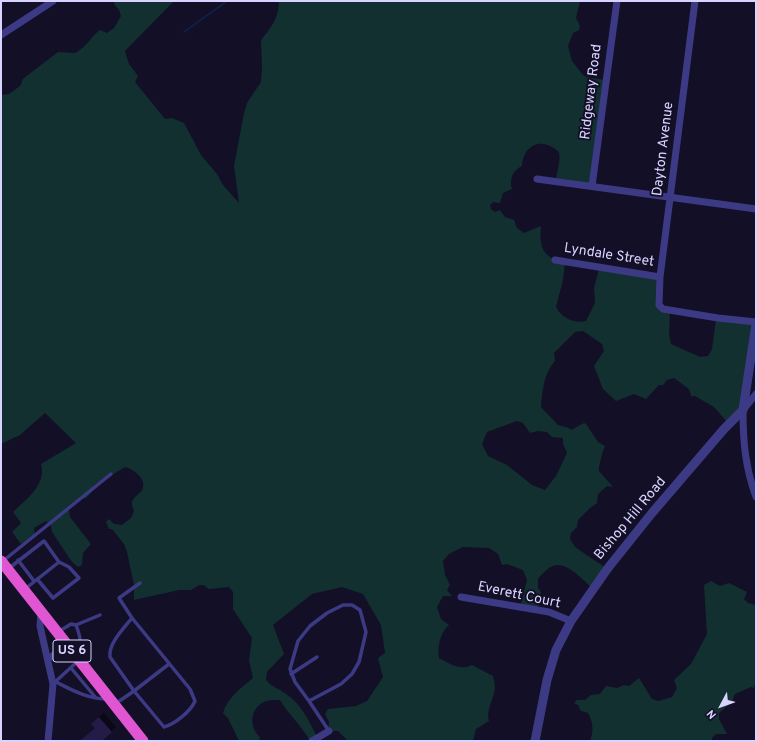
<!DOCTYPE html>
<html>
<head>
<meta charset="utf-8">
<style>
  body { margin:0 }
  #map { position:relative; width:757px; height:742px; overflow:hidden; background:#130f26; font-family:Overpass,sans-serif }
  canvas { display:block }
  .frame { position:absolute; inset:0; border:2px solid #d9d4ff; pointer-events:none }
  .north { position:absolute; left:701px; top:686px; width:40px; height:40px; -webkit-text-stroke:3px #130f26; paint-order:stroke; rotate:229deg; font-size:11px; font-weight:700; line-height:16px; text-align:center; color:#d9d4ff }
  .north::after { content:''; display:block; margin:auto; width:14px; height:18px; background:#d9d4ff; clip-path:polygon(50% 0,100% 100%,50% 72%,0 100%) }
</style>
</head>
<body>
<div id="map">
<canvas width="757" height="742"></canvas>
<div class="frame"></div>
<div class="north">N</div>
</div>
<script>
const c = document.querySelector('canvas').getContext('2d');
c.lineJoin = 'round';
function paint(path, color) { c.fillStyle = color; c.fill(path, 'evenodd'); }
function stroke(path, color, width, dash) { c.strokeStyle = color; c.lineWidth = width; c.lineCap = dash ? 'butt' : 'round'; c.setLineDash(dash || []); c.stroke(path); }
function write(font, color, halo, rows, align = 'center') {
  c.font = font + ' Overpass,sans-serif'; c.lineWidth = 4; c.setLineDash([]); c.textBaseline = 'middle'; c.strokeStyle = halo; c.fillStyle = color; for (const [text, x, y, turn = 0] of rows) {
    c.save(); c.translate(x, y); c.rotate((+turn || 0) * Math.PI / 180); c.textAlign = isNaN(turn) ? turn : align; if (halo) c.strokeText(text, 0, 0); c.fillText(text, 0, 0); c.restore();
  }
}
const green = new Path2D(`
  M115 1H174L125 51 129 64 138 76 135 82 165 119 172 118 184 123 201 155 217 174 223 185 239 203 234 166 244 113 247 103 261 82 262 67 261 40C271 28 278 19 279 3L278 1H580L576 18 580 26 579 30 573 33 568 46 572 61 582 74 586 77 605 80 592 184 556 178C557 172 561 159 559 153 558 150 555 149 552 147 536 138 523 149 522 166 513 170 509 179 512 189L503 193 500 203 493 202 490 205 491 209 495 212 500 210 505 217 514 220 517 228 524 233 541 226C539 247 542 257 565 263L563 280 556 307C562 318 574 324 586 321L595 303 594 288 599 269 659 278 658 304 670 311 669 334 671 344 700 357 708 356 712 349 716 319 755 322 743 410 728 423 714 407 695 396H691L689 389 674 378 667 380 663 385H659L646 399 634 394 616 401 603 389 594 366 604 351 602 344 583 331 575 332 554 353 555 361C544 373 542 391 541 407L558 425 569 428 571 430 584 423 586 424 598 442 605 446C603 450 598 468 599 471L613 487 607 486 598 494 597 503 590 508 578 520 577 527 571 533 570 539 575 547 606 568 592 588C582 579 563 557 549 568 545 571 541 575 538 579V588L541 592 538 609 520 607 527 580 523 570 507 564 502 565 498 554 489 548 463 547 449 554 443 561 445 575 450 585 447 590 452 596H443L437 607 441 619 449 625C440 632 437 648 439 658 450 664 460 671 472 665L493 676C494 681 496 688 494 693 492 702 486 711 489 721L476 729 473 741H348L338 731H328L329 722 325 714 328 709 356 706 367 701 383 677 378 658 385 653 381 625 363 594 342 587 312 594 273 625 284 654 267 672 266 680C270 686 280 689 286 694 302 705 309 721 317 737L310 741C302 726 289 715 280 700 276 700 270 700 267 701 250 706 248 727 260 737L259 741H239L228 718 223 713C227 698 242 687 253 678L249 660 252 638 233 609V592L229 587 209 589 203 585H199L191 590H179L134 600V585L127 552 124 544 112 529H109L106 522 109 519 114 524 122 525 131 518 134 511C133 508 131 505 132 502 133 497 140 494 142 490 148 479 133 469 125 467L112 475 105 477 93 486 91 493 86 498 78 499 69 509 70 517 91 544 83 553 82 565 78 567 72 562 52 532 51 526 46 521 34 528 35 534 21 544 12 532 21 523 13 512C26 500 47 484 41 464L76 443 45 413 20 435 1 444V95L9 94 20 86C22 84 22 79 24 78 35 69 47 61 58 52L75 53C87 47 90 37 100 30L107 33 114 28 121 16 119 10 114 4ZM517 421 523 423 530 433 538 431 547 432 552 437 563 438V444L567 453 556 476 545 490 532 485 507 465 488 456 482 444 487 432Z
  M711 581 720 586 729 583 747 592 744 599 748 603 756 605V679L754 688 751 687 735 694 732 702 719 713V719L727 734H716L712 738V741H590C594 731 593 722 588 713L581 711 578 705 574 703 577 700H585L591 695 600 694 606 686 617 688 624 685 629 686 639 678 652 699 658 701 672 697 677 688 674 680 691 664 707 634 704 585Z`);
const shadow = new Path2D(`
  M104 713 116 727 100 741H84L96 728 97 719Z`);
const stream = new Path2D(`
  M184 32 227 1`);
const building = new Path2D(`
  M99 717 112 732 102 741H83L81 740 95 728 91 724Z`);
const service = new Path2D(`
  M18 560 34 581
  M3 561 111 474
  M8 569 44 541 59 562 69 567 79 578 53 598 37 579
  M25 589 59 562
  M132 618 190 689 195 701C191 711 175 724 164 727L134 691 169 664
  M76 625 100 615
  M58 632 71 624 76 625C80 636 83 643 75 652
  M71 668 96 698
  M291 674 317 657
  M55 682 78 661
  M56 682C72 690 88 699 107 699
  M309 701 341 684 352 674 359 662 366 632 360 610 352 605H343L327 613 310 626 298 641 290 669 295 682 309 701 329 731
  M115 704 134 691 110 657C108 644 124 628 132 618L119 598 140 583`);
const minor = new Path2D(`
  M695 1 660 277 659 305 663 309 718 318 756 322
  M1 35 53 1
  M537 179 756 209
  M592 186 617 1
  M555 260 660 277
  M756 394 743 410C743 441 745 467 756 497
  M461 597 549 612 571 621
  M41 612 40 626 53 684 48 741
  M48 659 68 646
  M312 741 329 731`);
const tertiary = new Path2D(`
  M535 741 547 680 556 650 571 621 608 568 652 513 724 429 743 410 756 324`);
const trunk = new Path2D(`
  M1 561 143 741`);
const shields = [
  [72,651,38]
];
const shieldNames = [
  ["US 6",72,651]
];
const streetNames = [
  ["Ridgeway Road",592,92,-83],
  ["Dayton Avenue",664,149,-83],
  ["Lyndale Street",609,256,9],
  ["Bishop Hill Road",631,519,-50],
  ["Everett Court",519,596,12]
];
paint(green, '#12302f');
paint(shadow, '#0007');
stroke(stream, '#0c2248', 2);
paint(building, '#241b47');
stroke(service, '#3d3a85', 3.5);
stroke(minor, '#3d3a85', 7);
stroke(tertiary, '#3d3a85', 9);
stroke(trunk, '#e055d1', 11);
for (const [x, y, w] of shields) { const box = new Path2D(); box.roundRect(x - w / 2, y - 11, w, 22, 3); c.fillStyle = '#130f26'; c.fill(box); stroke(box, '#d9d4ff', 1); }
write('bold 13px', '#d9d4ff', null, shieldNames);
write('14px', '#d9d4ff', '#130f26', streetNames);
</script>
</body>
</html>
